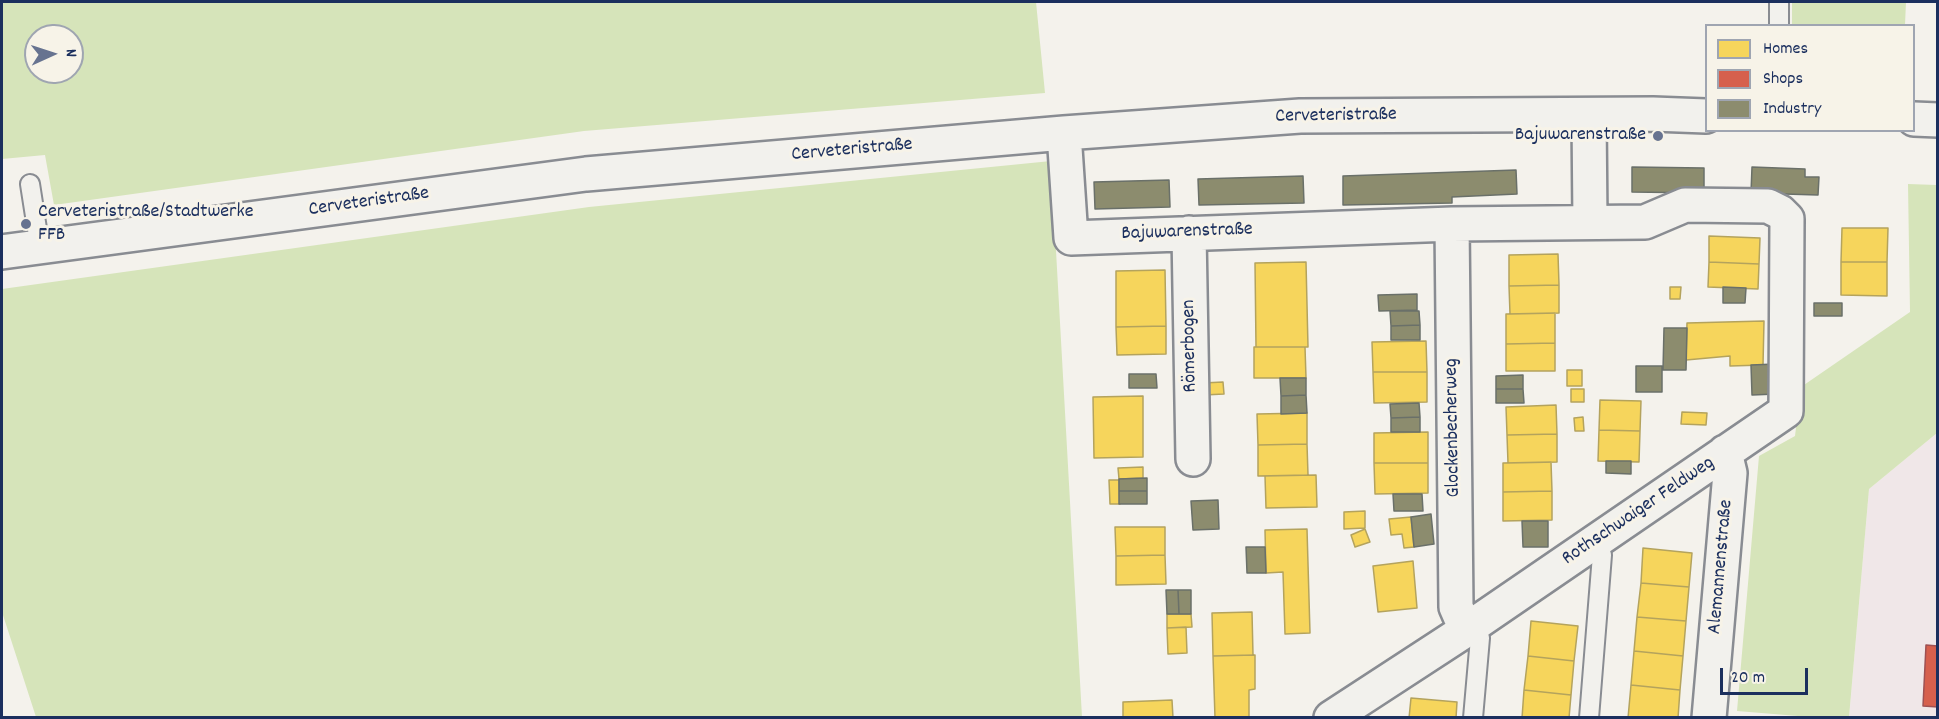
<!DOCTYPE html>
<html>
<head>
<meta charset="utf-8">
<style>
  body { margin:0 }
  #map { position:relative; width:1939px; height:719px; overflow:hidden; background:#f4f2ec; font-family:Dekko,sans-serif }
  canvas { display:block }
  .frame { position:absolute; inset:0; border:3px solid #1b2f5e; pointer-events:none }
  .legend { position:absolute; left:1705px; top:24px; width:210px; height:108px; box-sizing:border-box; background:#f7f3e8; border:2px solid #9fa5b1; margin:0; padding:8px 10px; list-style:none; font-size:18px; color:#1b2f5e }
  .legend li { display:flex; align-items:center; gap:12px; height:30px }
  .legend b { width:30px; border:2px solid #9fa5b1 }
  .north { position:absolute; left:24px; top:24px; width:60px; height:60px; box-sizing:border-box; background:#f7f3e8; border:2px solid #9fa5b1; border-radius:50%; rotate:87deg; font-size:16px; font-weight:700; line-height:24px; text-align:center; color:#1b2f5e }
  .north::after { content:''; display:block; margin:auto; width:21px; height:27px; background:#677390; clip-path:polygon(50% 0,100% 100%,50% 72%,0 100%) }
  .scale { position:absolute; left:1720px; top:668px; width:88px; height:27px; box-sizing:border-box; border:3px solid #1b2f5e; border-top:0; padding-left:8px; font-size:18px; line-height:21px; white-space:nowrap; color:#1b2f5e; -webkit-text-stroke:4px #f7f3e8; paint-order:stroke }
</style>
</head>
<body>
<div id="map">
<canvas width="1939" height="719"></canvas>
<div class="frame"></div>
<ul class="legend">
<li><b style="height:16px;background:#f6d55c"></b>Homes</li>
<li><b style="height:16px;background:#d6604d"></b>Shops</li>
<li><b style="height:16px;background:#8c8c6e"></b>Industry</li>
</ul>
<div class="north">N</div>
<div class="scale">20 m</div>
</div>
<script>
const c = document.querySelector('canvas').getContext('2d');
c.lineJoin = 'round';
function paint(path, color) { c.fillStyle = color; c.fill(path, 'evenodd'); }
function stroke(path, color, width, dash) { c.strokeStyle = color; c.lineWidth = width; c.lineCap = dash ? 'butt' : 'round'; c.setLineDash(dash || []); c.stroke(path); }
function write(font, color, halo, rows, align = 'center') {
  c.font = font + ' Dekko,sans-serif'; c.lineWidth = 6; c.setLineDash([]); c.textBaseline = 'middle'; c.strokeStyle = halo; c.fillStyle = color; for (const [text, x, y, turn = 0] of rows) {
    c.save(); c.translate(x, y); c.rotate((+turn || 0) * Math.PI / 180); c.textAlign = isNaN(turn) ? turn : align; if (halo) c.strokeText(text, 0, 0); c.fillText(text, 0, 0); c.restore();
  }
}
const built = new Path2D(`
  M1937 433V717L1849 718 1869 489Z`);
const green = new Path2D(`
  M2 2H1036L1045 93 584 131 54 205 45 155 2 159ZM36 36H72V72H36Z
  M1792 2H1906L1905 25H1792Z
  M1051 161 1082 717H36L2 612V289L589 207Z
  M1908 184 1937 185V433L1869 489 1849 717H1810L1737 711 1759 456 1795 436 1801 387 1910 312Z`);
const homes = new Path2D(`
  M1842 228H1888L1887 262H1841Z
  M1709 236 1760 238 1759 264 1709 262Z
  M1558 254 1559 285 1509 286V255Z
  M1306 262 1308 347H1256L1255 263Z
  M1709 262 1759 264 1758 289 1708 287Z
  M1841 262H1887V296L1841 295Z
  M1165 270 1166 326 1116 327V271Z
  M1559 285V313L1510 314 1509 286Z
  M1670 287H1681L1680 299H1670Z
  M1555 313V343L1506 344V314Z
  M1764 321 1763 365 1730 366V356L1686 360 1687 323Z
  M1166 326V354L1117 355 1116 327Z
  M1426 341 1427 372H1373L1372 342Z
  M1555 343V371H1506V344Z
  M1254 347H1305L1306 378H1254Z
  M1567 370H1582V386H1567Z
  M1373 372H1427V402L1374 403Z
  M1223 382 1224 394 1204 395 1203 383Z
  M1571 389H1584V402H1571Z
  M1143 396V457L1094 458 1093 397Z
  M1600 400 1641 401 1640 431 1599 430Z
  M1556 405 1557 434 1507 435 1506 407Z
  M1682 412 1707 413 1706 425 1681 424Z
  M1307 413V444L1258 445 1257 414Z
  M1583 417 1584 431H1575L1574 418Z
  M1599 430 1640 431 1639 462 1598 461Z
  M1428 432V463H1374V433Z
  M1557 434V462L1508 463 1507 435Z
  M1307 444 1308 475 1258 476V445Z
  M1551 462 1552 491 1503 492V463Z
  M1374 463H1428V493L1375 494Z
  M1143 467V478L1119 479 1118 468Z
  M1316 475 1317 507 1266 508 1265 476Z
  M1109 480H1119L1120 504H1110Z
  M1552 491V520L1503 521V492Z
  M1365 511V528L1344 529V512Z
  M1411 517 1414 547 1404 548 1402 534 1391 535 1389 519Z
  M1115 527H1165V555L1116 556Z
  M1307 529 1310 633 1285 634 1283 572 1266 573 1265 530Z
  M1365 529 1370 542 1355 547 1351 535Z
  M1643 548 1692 553 1689 587 1641 583Z
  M1165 555 1166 584 1116 585V556Z
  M1413 561 1417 608 1378 612 1373 566Z
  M1641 583 1689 587 1686 621 1637 617Z
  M1252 612 1253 655 1213 656 1212 613Z
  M1167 614H1191L1192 627 1167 628Z
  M1637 617 1686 621 1683 656 1634 651Z
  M1531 621 1578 626 1574 661 1528 656Z
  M1186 627 1187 653 1168 654 1167 628Z
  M1634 651 1683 656 1680 690 1631 685Z
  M1255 655V689L1249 690V718H1215L1213 656Z
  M1528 656 1574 661 1571 695 1524 690Z
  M1631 685 1680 690 1678 718H1628Z
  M1524 690 1571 695 1569 718H1522Z
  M1411 698 1457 702 1456 718H1409Z
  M1172 700 1173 718H1123V702Z`);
const shops = new Path2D(`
  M1926 645 1938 646V707L1923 706Z`);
const industry = new Path2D(`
  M1632 167 1704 168V193L1632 192Z
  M1752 167 1805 169V177H1819L1818 195 1751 193Z
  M1516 170 1517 194 1452 197V203L1343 205V176Z
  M1303 176 1304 203 1199 205 1198 179Z
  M1169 180 1170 207 1095 209 1094 182Z
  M1723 287 1746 288 1745 303H1723Z
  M1417 294V310L1379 311 1378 295Z
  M1814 303H1842V316H1814Z
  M1390 311H1419L1420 325 1391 326Z
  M1420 325V340H1391V326Z
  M1664 328H1687L1686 370H1663Z
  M1776 364V394L1752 395 1751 365Z
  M1636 366H1662V392H1636Z
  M1129 374H1156L1157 388H1129Z
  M1523 375V389H1496V376Z
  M1280 378H1306V395L1281 396Z
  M1496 389H1523L1524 403H1496Z
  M1306 395 1307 413 1281 414V396Z
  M1419 403 1420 417 1391 418 1390 404Z
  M1420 417V432H1391V418Z
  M1606 461H1631V474L1606 473Z
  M1147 478V491H1119V479Z
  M1119 491H1147V504H1119Z
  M1393 494H1422L1423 511H1394Z
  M1218 500 1219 529 1193 530 1191 501Z
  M1431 514 1434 544 1414 547 1411 517Z
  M1522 521H1548V547H1523Z
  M1246 547H1265L1266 573H1247Z
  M1166 590H1178L1179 614H1167Z
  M1178 590H1191V614H1179Z`);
const service = new Path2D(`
  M1779 2V26
  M30 184 40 248
  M1473 718 1480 638 1475 623
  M1589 718 1602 555 1596 541`);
const minor = new Path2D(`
  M1589 115 1590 222
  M1914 119 1938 120
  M1064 133 1071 238 1452 224 1645 222 1685 205 1768 206 1780 212 1787 219 1786 411 1466 630 1331 718
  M1452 224 1456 607 1466 630
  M1189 233 1193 459
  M2 252 586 174 1064 133 1300 116 1653 114 1706 116
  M1709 718 1730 473 1725 452`);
const markers = [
  [1658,136,6,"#677390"],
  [26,224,6,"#677390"]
];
const streetNames = [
  ["Cerveteristraße",1336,117,-1],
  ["Cerveteristraße",852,151,-5],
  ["Cerveteristraße",369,203,-8],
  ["Bajuwarenstraße",1187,233,-2],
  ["Römerbogen",1191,346,-91],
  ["Glockenbecherweg",1454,428,-91],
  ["Rothschwaiger Feldweg",1639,512,-34],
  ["Alemannenstraße",1722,567,-85]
];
const poiNames = [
  ["Bajuwarenstraße",1646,136],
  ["Cerveteristraße/Stadtwerke",38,213,"left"],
  ["FFB",38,236,"left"]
];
paint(built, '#f0e7e8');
paint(green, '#d6e4ba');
paint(homes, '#f6d55c');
stroke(homes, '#b4a35d', 1.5);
paint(shops, '#d6604d');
stroke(shops, '#9e5152', 1.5);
paint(industry, '#8c8c6e');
stroke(industry, '#6a7069', 1.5);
stroke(service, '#898c92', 22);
stroke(minor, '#898c92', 38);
stroke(service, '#f2f1ed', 18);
stroke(minor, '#f2f1ed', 33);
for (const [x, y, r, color] of markers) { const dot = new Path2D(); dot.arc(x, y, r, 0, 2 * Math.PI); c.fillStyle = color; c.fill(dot); stroke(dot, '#f7f3e8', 2); }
write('20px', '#1b2f5e', '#f7f3e8', streetNames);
write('20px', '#1b2f5e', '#f7f3e8', poiNames, 'right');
</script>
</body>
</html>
